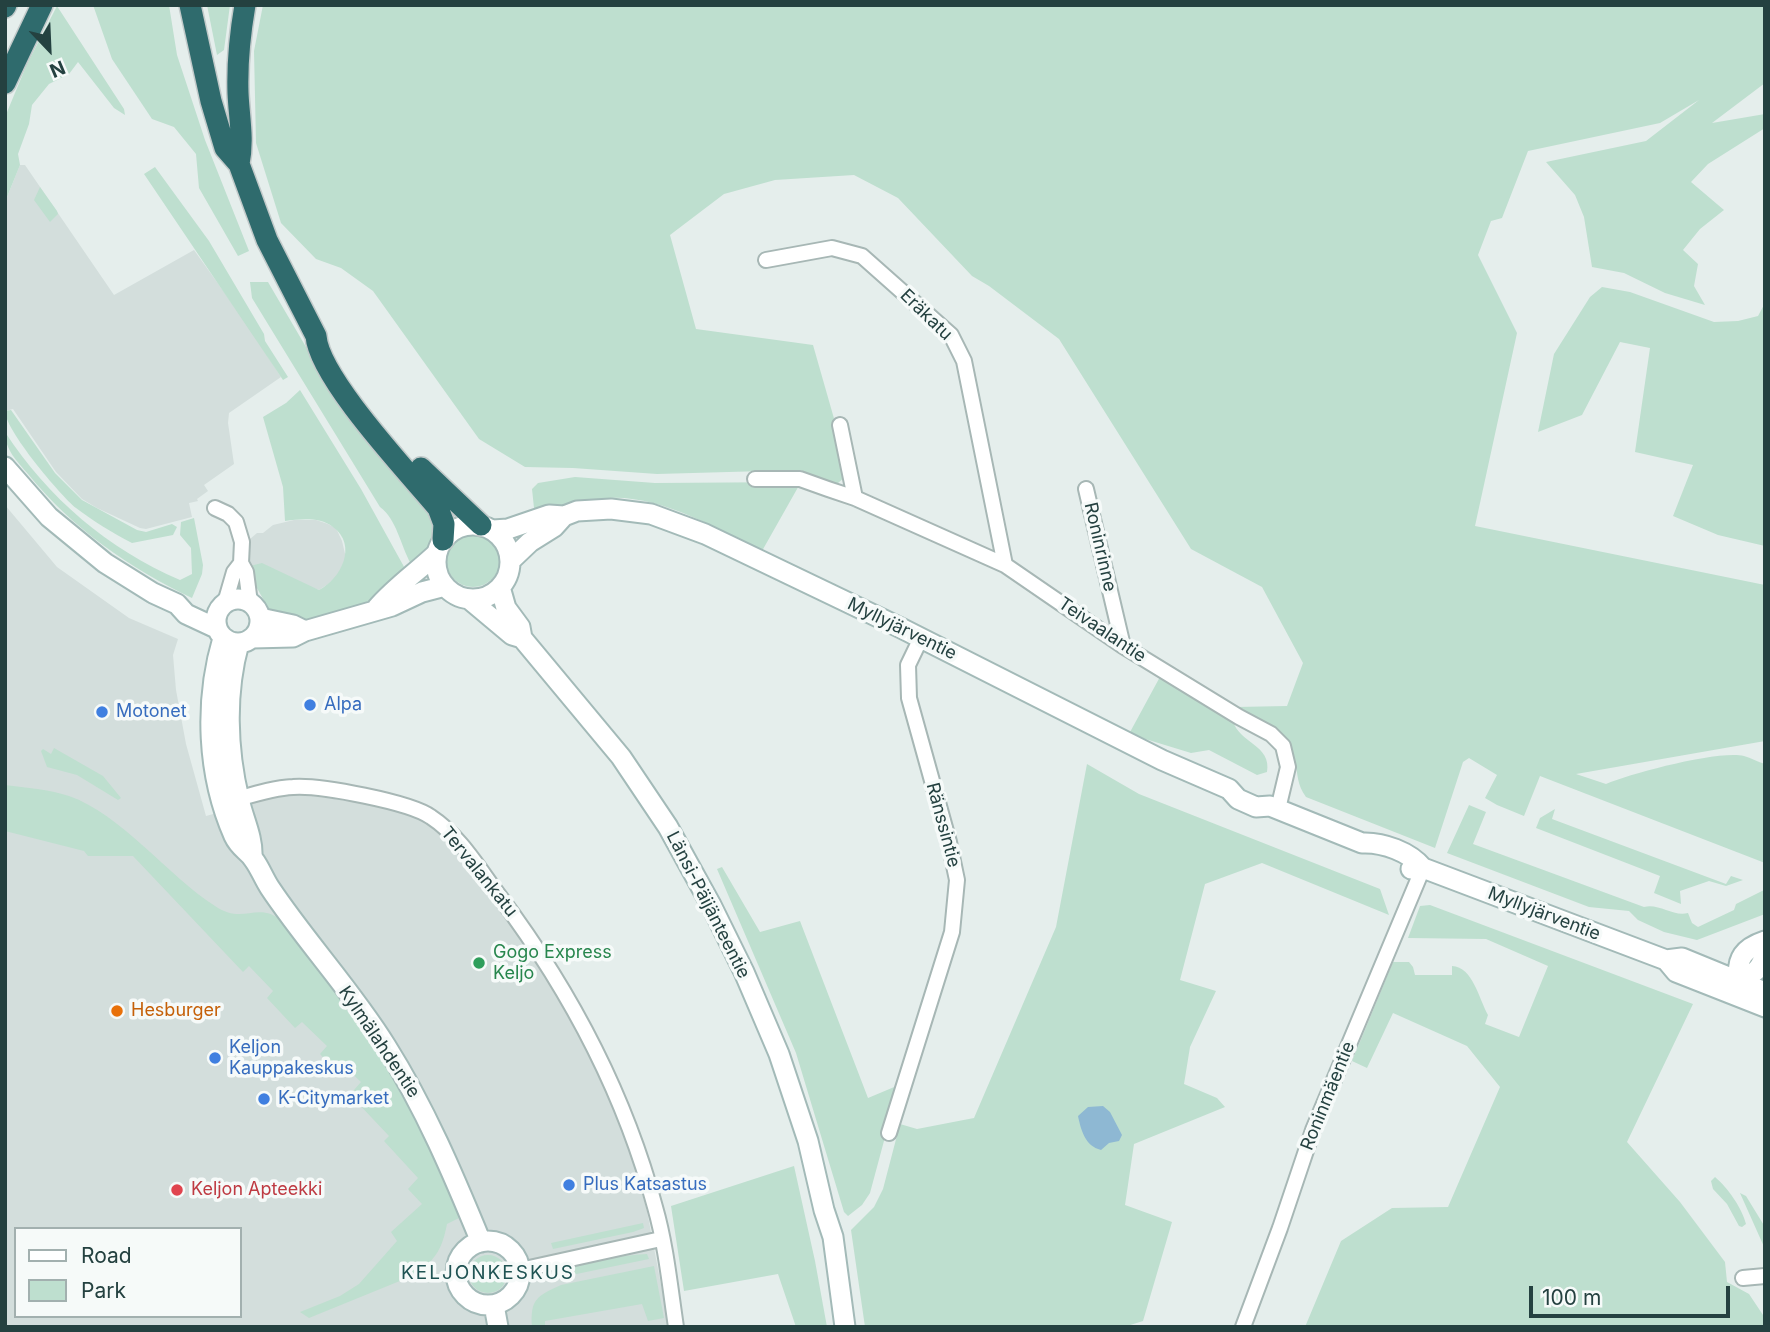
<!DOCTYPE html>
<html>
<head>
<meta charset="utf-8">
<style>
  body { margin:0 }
  #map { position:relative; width:1770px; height:1332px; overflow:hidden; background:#e5eeec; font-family:Inter,sans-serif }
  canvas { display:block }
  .frame { position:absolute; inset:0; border:7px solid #244140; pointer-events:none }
  .legend { position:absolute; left:14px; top:1227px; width:228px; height:91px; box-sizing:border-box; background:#f6faf9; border:2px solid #a2b0af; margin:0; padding:9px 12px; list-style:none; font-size:21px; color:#244140 }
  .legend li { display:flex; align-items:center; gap:14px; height:35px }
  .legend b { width:35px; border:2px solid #a2b0af }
  .north { position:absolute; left:14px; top:14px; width:70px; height:70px; -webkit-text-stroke:5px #f6faf9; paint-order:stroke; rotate:157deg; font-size:19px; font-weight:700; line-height:28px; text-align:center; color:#244140 }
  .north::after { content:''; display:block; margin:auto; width:24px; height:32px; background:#244140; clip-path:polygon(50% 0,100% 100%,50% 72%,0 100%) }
  .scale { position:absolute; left:1529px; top:1286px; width:201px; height:32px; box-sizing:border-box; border:4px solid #244140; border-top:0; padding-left:9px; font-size:21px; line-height:24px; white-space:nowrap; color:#244140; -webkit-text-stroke:5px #f6faf9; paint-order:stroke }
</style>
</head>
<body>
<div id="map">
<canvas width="1770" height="1332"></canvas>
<div class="frame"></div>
<ul class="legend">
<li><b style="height:9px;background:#fff"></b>Road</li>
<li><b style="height:19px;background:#bedfcf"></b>Park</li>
</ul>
<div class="north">N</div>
<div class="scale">100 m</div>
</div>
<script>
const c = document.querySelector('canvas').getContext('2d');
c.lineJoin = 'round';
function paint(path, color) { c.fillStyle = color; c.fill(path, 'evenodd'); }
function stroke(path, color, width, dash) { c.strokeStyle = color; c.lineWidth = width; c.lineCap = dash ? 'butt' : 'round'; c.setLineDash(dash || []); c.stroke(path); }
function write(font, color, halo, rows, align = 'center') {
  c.font = font + ' Inter,sans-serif'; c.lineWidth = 7; c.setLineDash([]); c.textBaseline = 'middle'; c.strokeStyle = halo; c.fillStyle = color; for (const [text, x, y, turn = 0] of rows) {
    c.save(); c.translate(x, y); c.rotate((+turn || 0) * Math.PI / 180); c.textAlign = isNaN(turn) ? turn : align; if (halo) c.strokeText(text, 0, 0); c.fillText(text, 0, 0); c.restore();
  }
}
const built = new Path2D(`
  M20 165H25L114 295 194 250 247 324 281 377 229 413 228 423 234 464 204 485 208 491 197 499 198 501 189 503 192 517 146 529 140 528 97 508 82 499 56 472 13 409 5 411V202Z
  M5 505 57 567 129 618 178 639 173 655 176 690 186 744 206 816 290 793 357 802 409 813 443 834 514 927 554 989 592 1060 628 1144 647 1211 669 1327H5ZM16 1229H240V1316H16Z
  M294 520H316L328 524 336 528 342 541 346 558 341 570 333 581 319 590 250 566V539L257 533H263L273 525Z`);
const green = new Path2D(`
  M93 5H169L177 55 205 140 249 251 238 256 199 188 196 154 174 127 152 119 112 59Z
  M207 5H230L224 50 217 55Z
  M263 5H1765V83L1712 123 1765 114V128L1708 164 1691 182 1724 210 1700 229 1683 250 1698 264 1694 286 1705 305 1665 293 1624 273 1592 267 1584 217 1575 195 1546 162 1646 141 1699 100 1660 123 1528 151 1502 218 1491 221 1478 255 1517 333 1475 526 1765 585V741L1576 774 1606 784C1632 773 1719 750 1744 756 1751 758 1758 762 1765 764V863L1540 776 1524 816 1497 805 1485 798 1497 775 1469 758 1463 762 1435 848 1306 797C1297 785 1298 775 1295 761 1288 730 1261 720 1236 707L1287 706 1303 663 1262 587 1191 549 1059 339 989 286 972 276 898 198 854 175 775 180 724 194 670 235 696 329 813 345 835 422 847 475 837 484 800 470 657 474 573 468 525 467 479 439 373 291 341 268 316 259 281 223 256 143 254 51Z
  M57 6 124 109 125 115 114 108 78 62 69 74 49 84 32 105 29 124 18 154 20 165 5 202V117L27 64Z
  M155 167 209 241 264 334 265 341 288 377 283 380 144 174Z
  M40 187 57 211 58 214 50 222 34 200Z
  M250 282H268L334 395 433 513C436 541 433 547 411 564 400 544 397 520 380 507L252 298Z
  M1602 287 1630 292 1714 322 1738 321 1758 316 1765 303V546L1718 535 1673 516 1693 465 1635 452 1650 348 1620 342 1582 415 1538 432 1554 354 1590 297Z
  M300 390 361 489 408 574C379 596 336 626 298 621 289 620 279 615 271 613L253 581 250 566 262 563 319 590C341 579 358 545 333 527 320 517 301 519 285 521L283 487 263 417 286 403Z
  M11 410 55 473 82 500 137 530 146 532 172 524 177 527 173 535 132 543C113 533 93 521 76 508 60 495 5 430 5 411Z
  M5 432C48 498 108 549 180 580L192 574 191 548 180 535 181 522 194 518 203 565 202 574 192 598C129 568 72 528 28 474 17 461 5 450 5 432Z
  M575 477 655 483 801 482 762 551C719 529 659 495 609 498 589 499 549 513 534 508L532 489 538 483Z
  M446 560a27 27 0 1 1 54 0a27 27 0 1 1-54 0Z
  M1161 675 1233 721C1239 743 1272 745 1267 772L1257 775 1209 750 1191 753 1129 734Z
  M54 748 103 776 121 798 118 800 77 775 47 767 41 751 43 749 51 754Z
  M1087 764 1139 794 1380 889 1389 915 1262 863 1205 884 1180 980 1216 991 1190 1047 1184 1084 1217 1098 1225 1107 1134 1144 1125 1205 1172 1222 1143 1321 1124 1327H865L851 1230 874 1207 883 1189 900 1124 917 1129 974 1118 1056 927Z
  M5 785C27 788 48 789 69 796 121 814 168 876 215 906 243 925 255 902 280 919 321 973 363 1027 398 1086 424 1128 442 1172 459 1218L447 1224C442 1249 437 1257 417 1274L309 1318 300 1312 340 1296 359 1284 397 1241 391 1232 422 1204 408 1189 418 1178 384 1141 389 1136 355 1100 360 1096 354 1090 361 1082 340 1062 333 1068 320 1054 327 1046 302 1022 295 1028 267 998 273 991 249 966 243 972 133 856H88L84 851 5 831Z
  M1469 805 1486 812 1473 844 1644 907C1659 903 1673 917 1688 913L1692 923 1698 927 1734 910 1736 904 1764 890 1765 914 1697 940 1664 932 1638 920 1629 911 1589 907 1447 853Z
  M1555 809 1552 819 1726 884 1731 876 1743 880 1726 886 1709 881 1680 891 1681 904 1654 893 1660 876 1536 828 1540 818Z
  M722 867 760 932 800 921 868 1098 899 1085 870 1193 862 1205 848 1216 844 1212 796 1053 717 869Z
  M1430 905 1693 1004 1627 1142 1680 1202 1725 1262 1727 1282 1749 1294 1765 1318V1327H1305L1341 1241 1392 1208 1448 1207 1500 1087 1467 1046 1393 1013 1367 1068 1352 1061 1393 962H1409L1413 967 1415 975H1452V966C1473 967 1479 999 1488 1015L1485 1024 1519 1037 1548 966 1486 939 1408 938 1420 906Z
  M794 1166 815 1261 827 1327H796L778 1274 684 1291 671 1206Z
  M1715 1177C1728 1188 1742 1208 1746 1224L1742 1227 1739 1226 1727 1204 1713 1189 1711 1181Z
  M1740 1193 1746 1196 1765 1227V1249Z
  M643 1223 644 1228 633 1232 553 1249 551 1243Z
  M647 1254 649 1259 562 1277 561 1270C589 1260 618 1256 647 1254Z
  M469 1274a19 19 0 1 1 38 0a19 19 0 1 1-38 0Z
  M654 1266 664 1318 648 1321 642 1304 545 1321V1327H532C530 1299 537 1296 561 1285Z`);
const water = new Path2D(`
  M1103 1106 1110 1112 1122 1135 1119 1141 1109 1143 1101 1150C1085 1146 1081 1130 1078 1116L1088 1107Z`);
const street = new Path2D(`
  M766 260 832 248 862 256 951 335 964 361 1005 565
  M840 425 855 498
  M755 479H800L828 489 855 498 1005 565 1123 646 1239 717 1271 734 1283 746 1288 767 1278 809
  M1086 489 1123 646
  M215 508 228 514 236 522 242 542 241 563 234 572 225 603
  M241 563 246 572 250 603
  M231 801C252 795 272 788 293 787 320 785 410 802 431 817 460 836 479 869 500 897 569 989 625 1095 655 1207 666 1245 670 1287 676 1327
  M889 1133 952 932 957 880 949 842 909 698 908 665 921 638
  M520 1270 661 1239
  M1743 1278 1765 1276
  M1243 1327 1280 1228 1313 1130 1423 868`);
const secondary = new Path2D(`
  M5 467 49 517 105 563 153 593 177 604 186 614 216 628
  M436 562a37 37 0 1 1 74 0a37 37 0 1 1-74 0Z
  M493 530 508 529 549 515 564 516 577 511 611 509 651 514 705 534 901 628 1162 760 1229 789 1238 799 1256 807 1270 806 1362 843C1383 842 1410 852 1423 868
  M510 561 530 542 554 527 563 517
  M500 587 506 608 520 627 522 638 621 757 668 827 711 905 744 972 779 1054 808 1141 824 1210 833 1237 845 1327
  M216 621a22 22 0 1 1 44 0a22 22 0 1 1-44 0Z
  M469 599 512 635 522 638
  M377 608C394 588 417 572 436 554
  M260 618 293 625 305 631
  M223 638C204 702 207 775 234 836 240 849 248 850 254 860 260 868 264 879 270 888 306 942 352 991 386 1046 425 1108 453 1174 481 1242
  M252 638 293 637 305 631 392 606 422 592 445 586
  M239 643C225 693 227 749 239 799 243 818 253 837 252 856
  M1411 869 1423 868 1431 871 1666 960 1682 958 1765 992
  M1666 960 1676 972 1765 1007
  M1739 980C1736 958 1744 948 1765 941
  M1733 985C1749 971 1758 978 1765 954
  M456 1273a32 32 0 1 1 64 0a32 32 0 1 1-64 0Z
  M494 1305 498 1327`);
const highway = new Path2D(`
  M190 5 211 101 225 148 239 164 267 240 316 336C319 378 408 472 438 508L444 524 443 540
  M5 7 6 5
  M5 83 42 5
  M239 164C244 139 239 117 238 93 237 63 240 34 245 5
  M421 468 481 525`);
const markers = [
  [310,705,7,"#3f7fe0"],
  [102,712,7,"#3f7fe0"],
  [479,963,7,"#2e9e5b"],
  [117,1011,7,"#e8710a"],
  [215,1058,7,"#3f7fe0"],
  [264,1099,7,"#3f7fe0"],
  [569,1185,7,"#3f7fe0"],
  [177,1190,7,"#e0444e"]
];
const streetNames = [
  ["Eräkatu",926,315,44],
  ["Roninrinne",1100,547,77],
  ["Myllyjärventie",902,629,26],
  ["Teivaalantie",1102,630,34],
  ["Ränssintie",943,825,75],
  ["Tervalankatu",479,872,51],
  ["Länsi-Päijänteentie",708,905,63],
  ["Myllyjärventie",1544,914,21],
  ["Kylmälahdentie",379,1042,56],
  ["Roninmäentie",1328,1096,-68]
];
const shopNames = [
  ["Alpa",324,705],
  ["Motonet",116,712],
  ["Keljon",229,1048],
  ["Kauppakeskus",229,1069],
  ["K-Citymarket",278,1099],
  ["Plus Katsastus",583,1185]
];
const leisureNames = [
  ["Gogo Express",493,953],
  ["Keljo",493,974]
];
const foodNames = [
  ["Hesburger",131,1011]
];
const healthNames = [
  ["Keljon Apteekki",191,1190]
];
const neighbourhoodNames = [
  ["KELJONKESKUS",488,1273]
];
paint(built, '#d3dedc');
paint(green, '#bedfcf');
paint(water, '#8eb8d3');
stroke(street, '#a7b7b5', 18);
stroke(secondary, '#a3bab8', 23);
stroke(highway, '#c2caca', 24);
stroke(street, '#fff', 14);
stroke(secondary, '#fff', 19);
stroke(highway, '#2f6b6d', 21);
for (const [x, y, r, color] of markers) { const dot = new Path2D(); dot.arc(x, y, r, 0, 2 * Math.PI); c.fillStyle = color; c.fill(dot); stroke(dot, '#f6faf9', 2.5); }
write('18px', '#244140', '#f6faf9', streetNames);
write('18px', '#366cbe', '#f6faf9', shopNames, 'left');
write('18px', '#27864d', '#f6faf9', leisureNames, 'left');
write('18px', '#c56008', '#f6faf9', foodNames, 'left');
write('18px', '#be3a42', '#f6faf9', healthNames, 'left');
c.letterSpacing = '2px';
write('19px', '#1f5353', '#f6faf9', neighbourhoodNames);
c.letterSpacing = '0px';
</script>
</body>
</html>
